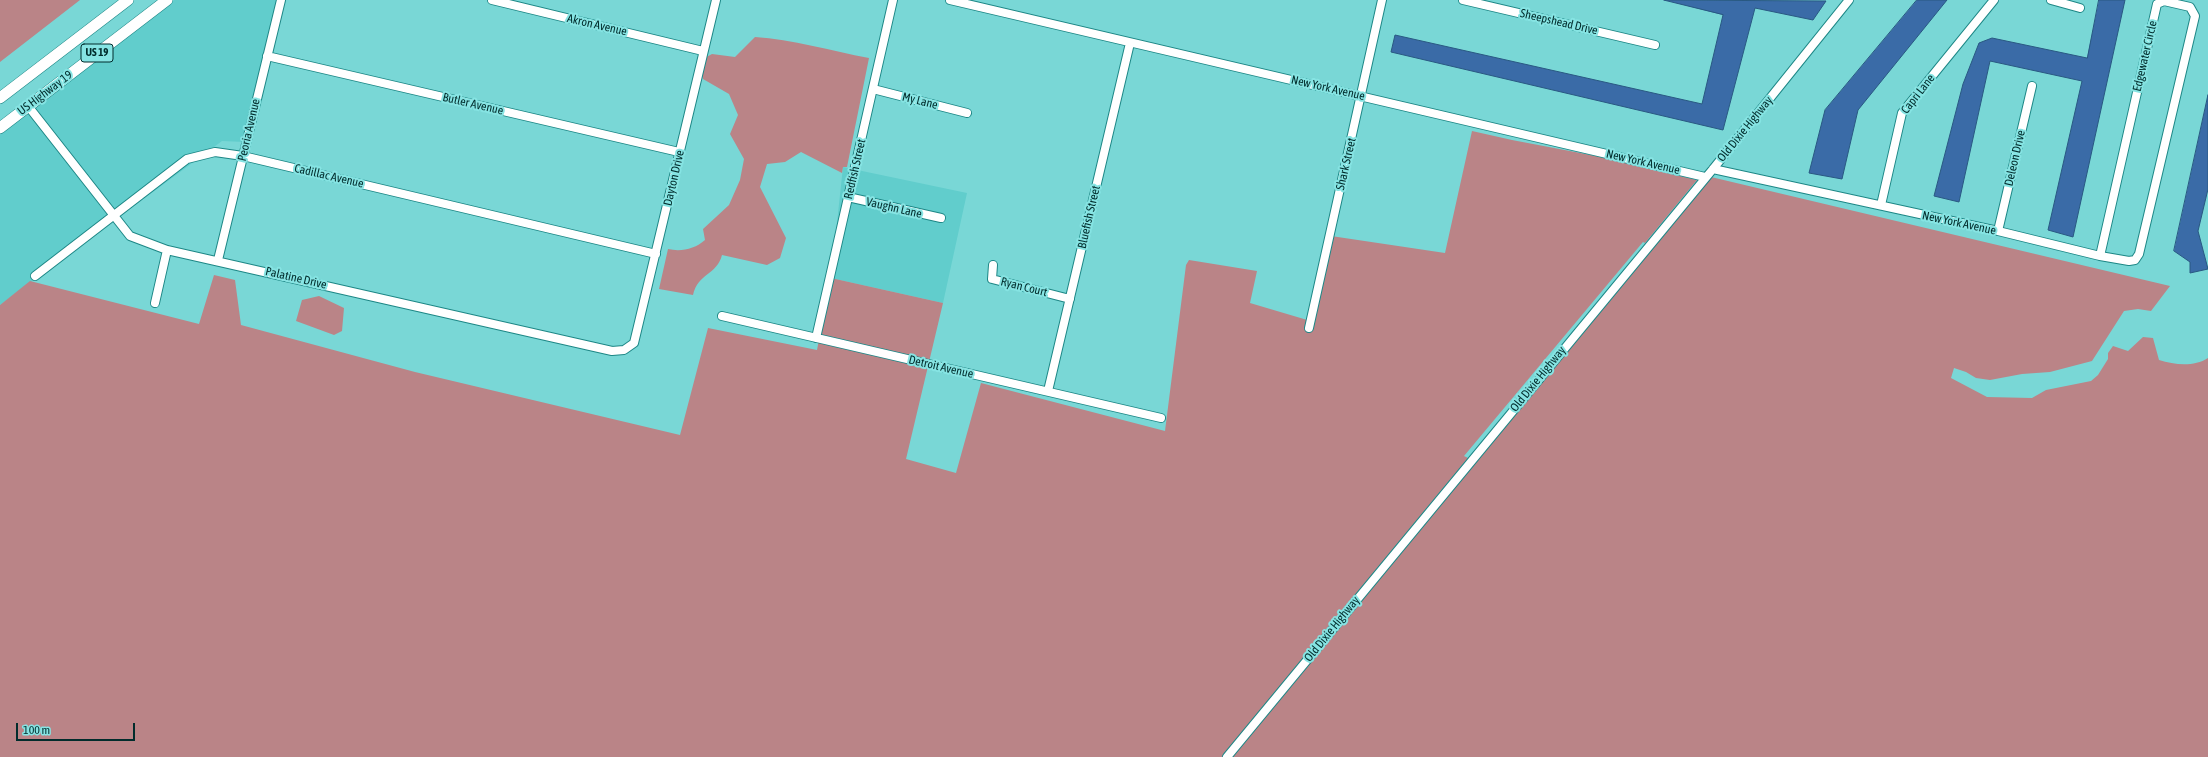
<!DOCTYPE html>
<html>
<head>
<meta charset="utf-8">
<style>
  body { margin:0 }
  #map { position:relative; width:2208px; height:757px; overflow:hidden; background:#79d7d6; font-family:"Asap Condensed",sans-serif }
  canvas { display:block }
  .scale { position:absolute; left:16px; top:723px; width:119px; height:18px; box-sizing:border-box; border:2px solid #012c2c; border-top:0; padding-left:5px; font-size:12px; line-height:14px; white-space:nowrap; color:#012c2c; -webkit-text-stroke:3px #86e4e3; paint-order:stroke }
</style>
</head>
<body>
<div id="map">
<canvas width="2208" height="757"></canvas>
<div class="scale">100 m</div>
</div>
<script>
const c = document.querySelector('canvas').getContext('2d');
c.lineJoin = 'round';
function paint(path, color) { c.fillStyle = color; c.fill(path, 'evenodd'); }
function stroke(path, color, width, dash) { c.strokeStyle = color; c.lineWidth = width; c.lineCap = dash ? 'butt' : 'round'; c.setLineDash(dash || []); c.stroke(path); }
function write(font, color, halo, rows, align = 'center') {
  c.font = font + ' "Asap Condensed",sans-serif'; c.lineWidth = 4; c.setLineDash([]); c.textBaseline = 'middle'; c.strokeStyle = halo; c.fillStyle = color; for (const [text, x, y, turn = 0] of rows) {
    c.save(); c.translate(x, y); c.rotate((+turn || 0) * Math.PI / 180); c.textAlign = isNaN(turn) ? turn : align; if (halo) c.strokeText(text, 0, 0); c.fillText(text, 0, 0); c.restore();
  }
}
const built = new Path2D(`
  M174 0H278L245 142 222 141 0 305V133Z
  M843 167 967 193 943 303 831 278Z`);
const green = new Path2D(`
  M0 0H80L0 62Z
  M755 37C792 39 831 51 869 58L847 167H843L842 173 801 152 785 162 767 164 760 187 786 238 780 258 767 265 722 255C717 275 698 273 693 295L659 289 668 249C681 252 695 249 705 240L703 229 729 205 740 180 744 159 730 134 738 115 729 94 703 79 699 61 712 54 735 57Z
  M1472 131 1512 140 1596 156 1697 180 1645 243 1643 242 1464 456 1468 458 1222 757H0V305L30 281 199 324 214 275 235 280 241 325 415 372 680 435 708 328 817 350 831 278 943 303 906 459 956 473 981 383 1165 431 1186 265 1189 260 1257 271 1250 303 1314 322 1331 236 1445 253Z
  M1711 177 2170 286 2151 311 2138 309 2124 311 2092 361 2050 372 2022 374 1990 380 1976 378 1966 372 1954 368 1951 378 1987 397 2032 398 2046 390 2091 381 2098 375 2108 359V353L2113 346 2128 351 2143 337 2153 338 2159 360C2175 365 2194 367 2208 358V757H1232Z
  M319 296 344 308 342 331 334 335 296 321 302 300Z`);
const water = new Path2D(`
  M1664 0 1826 1 1813 20 1755 8 1723 130 1391 52 1395 35 1702 104 1723 15Z
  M1917 0H1947L1858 110 1842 179 1809 173 1825 110Z
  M2099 0H2125L2073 237 2048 230 2082 81 1990 61 1959 202 1934 196 1963 84 1979 43 1992 38 2087 58Z
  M2208 95V189L2198 231 2208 269 2190 273V262L2174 251Z`);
const minor = new Path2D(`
  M492 0 703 51
  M950 0 1705 177
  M1463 0 1655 45
  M2051 0 2080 8
  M267 56 679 152
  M873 89 967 113
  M28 106 130 236 167 250 612 351 624 350 634 343 716 0
  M1713 169 1998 231 2100 256 2129 261 2135 260 2139 254 2195 16 2190 7 2164 1 2157 4 2100 256
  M848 197 941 218
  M1881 205 1902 113 1994 0
  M1998 231 2032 86
  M218 260 281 0
  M993 265 992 279 1070 299
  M35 276 187 159 215 152 243 156 656 254
  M155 303 167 250
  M722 316 1161 418
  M1309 328 1382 0
  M816 338 893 0
  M1048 391 1130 43
  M1227 757 1713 169 1849 0`);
const highway = new Path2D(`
  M0 98 128 0
  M0 128 167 0`);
const shields = [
  [97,53,32]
];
const shieldNames = [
  ["US 19",97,53]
];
const streetNames = [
  ["Sheepshead Drive",1559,22,13],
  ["Akron Avenue",597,25,13],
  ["Edgewater Circle",2145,56,-77],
  ["New York Avenue",1328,88,13],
  ["US Highway 19",45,93,-37],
  ["Capri Lane",1918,94,-52],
  ["My Lane",920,101,14],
  ["Butler Avenue",473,104,13],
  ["Old Dixie Highway",1745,129,-51],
  ["Peoria Avenue",249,130,-77],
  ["Deleon Drive",2015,158,-77],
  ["New York Avenue",1643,162,13],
  ["Shark Street",1346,164,-77],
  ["Redfish Street",855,169,-77],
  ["Cadillac Avenue",329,176,13],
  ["Dayton Drive",674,178,-77],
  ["Vaughn Lane",894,208,13],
  ["Bluefish Street",1089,217,-77],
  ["New York Avenue",1959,223,12],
  ["Palatine Drive",296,278,13],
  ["Ryan Court",1024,287,14],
  ["Detroit Avenue",941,367,13],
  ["Old Dixie Highway",1538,379,-51],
  ["Old Dixie Highway",1332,629,-51]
];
paint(built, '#61cdcc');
paint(green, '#ba8487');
paint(water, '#3a6ba7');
stroke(water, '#295882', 1);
stroke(minor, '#1d8786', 10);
stroke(highway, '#1d8786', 12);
stroke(minor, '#fff', 8);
stroke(highway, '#fff', 11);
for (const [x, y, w] of shields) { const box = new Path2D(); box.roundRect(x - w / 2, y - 9, w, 18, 3); c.fillStyle = '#86e4e3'; c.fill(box); stroke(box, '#012c2c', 1); }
write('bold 11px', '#012c2c', null, shieldNames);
write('12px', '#012c2c', '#86e4e3', streetNames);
</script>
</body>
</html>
